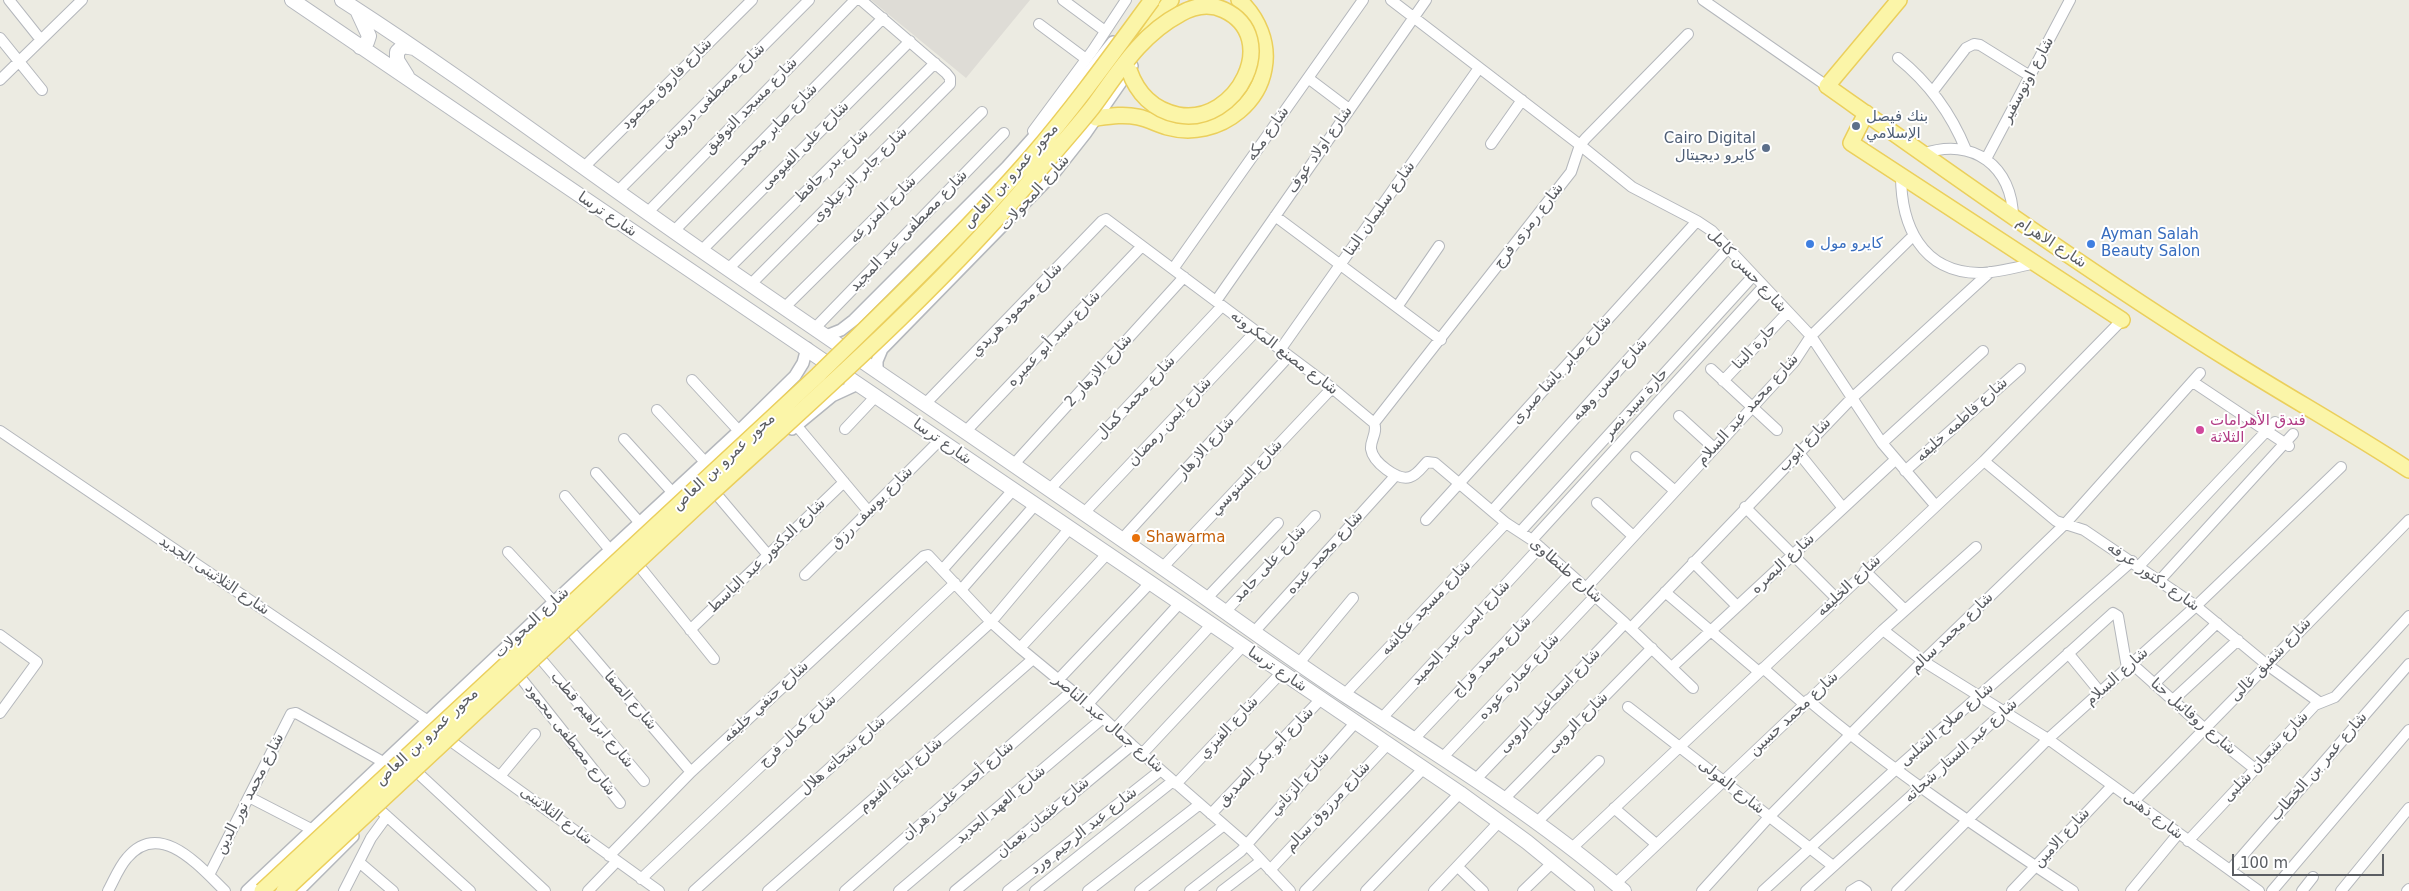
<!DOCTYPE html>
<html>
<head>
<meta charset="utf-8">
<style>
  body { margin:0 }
  #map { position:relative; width:2409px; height:891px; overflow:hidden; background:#ecebe2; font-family:"DejaVu Sans",sans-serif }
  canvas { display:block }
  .scale { position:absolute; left:2232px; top:854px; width:152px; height:22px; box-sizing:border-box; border:2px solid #5a5d62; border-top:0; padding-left:6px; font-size:15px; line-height:18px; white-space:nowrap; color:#5a5d62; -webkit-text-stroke:4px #fff; paint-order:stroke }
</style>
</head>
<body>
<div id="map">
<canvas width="2409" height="891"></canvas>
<div class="scale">100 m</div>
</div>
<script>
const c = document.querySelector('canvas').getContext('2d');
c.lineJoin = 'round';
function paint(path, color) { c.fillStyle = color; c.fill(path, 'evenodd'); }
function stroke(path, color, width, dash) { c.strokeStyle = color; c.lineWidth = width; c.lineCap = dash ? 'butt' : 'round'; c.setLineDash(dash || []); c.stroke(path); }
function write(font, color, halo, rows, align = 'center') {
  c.font = font + ' "DejaVu Sans",Cairo,sans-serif'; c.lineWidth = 4; c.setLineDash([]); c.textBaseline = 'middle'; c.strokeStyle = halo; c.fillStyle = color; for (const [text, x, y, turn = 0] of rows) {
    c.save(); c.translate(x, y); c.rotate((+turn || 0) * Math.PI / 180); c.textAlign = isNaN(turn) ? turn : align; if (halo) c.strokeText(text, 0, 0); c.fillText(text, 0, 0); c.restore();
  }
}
const industrial = new Path2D(`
  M871 0H1030L966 78Z`);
const minor = new Path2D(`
  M9 0 41 40
  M1063 0 1105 31
  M1391 0 1580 145 1632 187 1697 221 1712 231 1811 336 1882 443 1935 505
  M1703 0 1827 86
  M1039 24 1086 59
  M0 38 42 90
  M1898 58C1929 83 1951 113 1966 150
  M1308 78 1349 109
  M0 80 82 0
  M1933 91 1966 48 1974 44 1980 45 2030 76
  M1033 131 1093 50 1126 0
  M1491 144 1522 100
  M1923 154C1973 136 2013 167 2013 218
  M1986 159 2070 0
  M583 168 752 0
  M1901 175C1901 225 1921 272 1979 273 1997 273 2017 267 2035 263
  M617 192 809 0
  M647 213 855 0
  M1275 216 1441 340
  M674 231 883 18
  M701 251 910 41
  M728 269 935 63
  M1173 269 1363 0
  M750 285 950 84V78L946 73 861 0
  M1216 301 1426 0
  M1397 307 1439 246
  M784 308 982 112
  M814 329 1004 133
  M1280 350 1479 68
  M1711 369 1777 430
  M692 380 739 431
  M1723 381 1787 313
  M2193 382 2289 446
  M925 404 1102 221 1106 219 1332 388 1374 423C1378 433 1370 440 1371 449 1373 462 1397 481 1410 477 1417 475 1422 467 1427 462L1435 463 1506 523 1532 540 1625 623 1693 688
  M657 410 706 463
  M1679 416 1714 448
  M1374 423 1571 172 1580 145 1586 138 1688 34
  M796 425 869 512
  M845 429 876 396
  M0 431 428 721
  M966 431 1142 246
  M624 439 673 493
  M1882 443 1983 351
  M1798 452 1843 508
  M1636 457 1675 491
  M1984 461 2056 521 2084 530 2196 606 2266 664 2319 702
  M1014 464 1184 277
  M1905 471 2020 369
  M596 473 640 523
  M1050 489 1222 306
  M565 496 610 550
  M718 496 768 555
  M1597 503 1633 536
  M1745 507 1836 598
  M1492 511 1728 248
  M1084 513 1256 331
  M1426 520 1697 221
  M1520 532 1753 276
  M1122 539 1289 356
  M1532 540 1763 287
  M508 552 554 602
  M1693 562 1737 606
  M2139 566 2275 422
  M640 567 714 659
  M1162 568 1332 388
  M943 569 1013 490
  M1865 571 1905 610
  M805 575 940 440
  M2160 580 2293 434
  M1586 588 1794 362 1811 336 1913 236
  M961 590 1035 505
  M1665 592 1759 672
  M1206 599 1278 523
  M1225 612 1315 516
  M1631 628 1851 399 1990 272
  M570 630 691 772
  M690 630 844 482
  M1883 630 1923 661 2048 739 2259 891
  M1254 632 1396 475
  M0 635 37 662 0 713
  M1020 648 1107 554
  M2068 653 2100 692
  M540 658 644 781
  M1299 663 1353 598
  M2131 663 2205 729 2255 769
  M1672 667 1895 460
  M1763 668 1804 704
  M520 677 620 803
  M1058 680 1150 583
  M2154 684 2217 623
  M1345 694 1506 523
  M1808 700C1891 770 1982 831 2073 891
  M2173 700 2238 640
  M1088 704 1179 604
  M1628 707 1833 866
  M1382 718 1540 547
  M1115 729 1211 625
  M1414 739 1570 574
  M452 742 659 891
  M1142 754 1242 647
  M1443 757 1595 596
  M419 774 545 891
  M501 775 535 734
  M1476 779 1625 623
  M1176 784 1281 673
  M249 797 313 830
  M1504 799 1652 648
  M2134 801 2409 520
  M1614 808 1656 844
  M380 810 470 891
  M1211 814 1320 700
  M1537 822 1599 761
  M2188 841 2315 705 2335 697 2409 616
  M1572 848 1984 461 2122 320
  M609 856 691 772 924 556 928 555 991 622 1020 648 1088 704 1132 745 1246 844 1290 891
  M359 862 393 891
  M1458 867 1483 891
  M1270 870 1387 745
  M2230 870 2409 664
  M209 875 291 714 296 713 385 763
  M641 879 955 583
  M1615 884 1883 630 1976 547
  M108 891C114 880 119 867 127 858 160 818 201 868 225 891
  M344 891 371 838 387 816
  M588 891 617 861
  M694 891 991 622 1069 529
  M768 891 1033 659
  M845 891 1072 691
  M899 891 1103 718
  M955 891 1132 745
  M1008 891 1161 770
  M1035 891 1173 781
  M1088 891 1200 804
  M1140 891 1224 825
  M1190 891 1241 851 1355 723
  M1222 891 1261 861
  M1305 891 1423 769
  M1366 891 1460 793
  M1434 891 1500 821
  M1523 891 1553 862
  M1702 891 1769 817 1923 661 2065 524 2200 373
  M1763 891 1896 769 2132 561
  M1806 891 2113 613 2118 616 2127 668
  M1851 891 1859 886 1866 891
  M1897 891 2048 739 2196 606 2341 467
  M2012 891 2112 786
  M2131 891 2178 834
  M2272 891 2409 730
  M2302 891 2313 877
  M2341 891 2409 808
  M2407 891 2409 889`);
const tertiary = new Path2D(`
  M826 336 841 330 854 320 1007 167 1065 102 1113 42
  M877 370V361L882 349 1055 172 1085 134 1132 66
  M792 429 832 396 858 384
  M247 891 554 602 739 431 795 376 803 363 807 348
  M298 891 353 836`);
const secondary = new Path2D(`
  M292 0 1460 793 1527 842 1587 891
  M342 0C465 79 582 168 702 251 868 366 1035 478 1200 594 1249 629 1298 664 1348 697 1443 758 1538 817 1624 891
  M357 10 369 36 367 42 360 47
  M407 76 397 60V52L403 46 414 48`);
const primary = new Path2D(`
  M1899 0 1827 86C1960 180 2093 275 2231 361 2290 398 2351 432 2409 470
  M1146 36 1171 0
  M1866 113 1851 143 2122 320
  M1096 118C1111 116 1124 114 1138 117 1148 119 1157 124 1167 127 1192 134 1219 128 1239 111 1252 100 1261 86 1264 69 1269 43 1258 18 1239 0`);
const primaryBridge = new Path2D(`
  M262 891 818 375C891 304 965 233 1032 156 1075 106 1113 53 1152 0
  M284 891C425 760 566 628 707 497 823 391 941 288 1042 167 1059 147 1076 128 1092 108 1118 73 1140 35 1180 14 1194 6 1209 3 1224 10 1282 37 1237 126 1178 115 1153 110 1137 93 1129 70`);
const markers = [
  [1856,126,5,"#5c6f8a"],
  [1766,148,5,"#5c6f8a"],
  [1810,244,5,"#3f7fe0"],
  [2091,244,5,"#3f7fe0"],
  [2200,430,5,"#d1479c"],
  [1136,538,5,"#e8710a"]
];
const streetNames = [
  ["شارع اوتوسفير",2028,80,-62],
  ["شارع فاروق محمود",667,84,-45],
  ["شارع مصطفى درويش",713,96,-45],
  ["شارع مسجد التوفيق",751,106,-46],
  ["شارع صابر محمد",778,125,-46],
  ["شارع مكه",1268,134,-55],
  ["شارع على الفيومى",805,146,-45],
  ["شارع اولاد عوف",1320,150,-55],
  ["شارع بدر حافظ",832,166,-45],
  ["شارع جابر الزعبلاوى",860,175,-45],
  ["محور عمرو بن العاص",1011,176,-48],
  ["شارع المحولات",1035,193,-48],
  ["شارع سليمان البنا",1380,209,-55],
  ["شارع المزرعه",883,210,-45],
  ["شارع ترسا",607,215,34],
  ["شارع رمزى فرج",1529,226,-52],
  ["شارع مصطفى عبد المجيد",909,231,-46],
  ["شارع الاهرام",2051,243,33],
  ["شارع حسن كامل",1747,271,47],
  ["شارع محمود هريدي",1017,310,-46],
  ["شارع سيد أبو عميره",1054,339,-46],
  ["حارة البنا",1755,347,-47],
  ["شارع مصنع المكرونه",1284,353,37],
  ["شارع صابر باشا صبرى",1562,370,-48],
  ["شارع الازهار 2",1099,371,-48],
  ["شارع حسن وهبه",1610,380,-48],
  ["شارع محمد كمال",1136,398,-47],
  ["حارة سيد نصر",1636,404,-48],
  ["شارع محمد عبد السلام",1748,410,-48],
  ["شارع فاطمه خليفه",1962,420,-42],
  ["شارع ايمن رمضان",1170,422,-47],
  ["شارع ترسا",942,442,35],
  ["شارع ايوب",1805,445,-46],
  ["شارع الازهار",1206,448,-48],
  ["محور عمرو بن العاص",724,462,-43],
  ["شارع السنوسي",1247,478,-47],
  ["شارع يوسف رزق",872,508,-45],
  ["شارع محمد عبده",1325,553,-48],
  ["شارع الدكتور عبد الباسط",767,556,-44],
  ["شارع على حامد",1270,564,-47],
  ["شارع البصره",1783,564,-43],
  ["شارع طنطاوى",1566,571,41],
  ["شارع الثلاثينى الجديد",214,576,34],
  ["شارع دكتور عرفه",2153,577,35],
  ["شارع الخليفه",1849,586,-43],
  ["شارع مسجد عكاشه",1426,608,-47],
  ["شارع المحولات",532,623,-43],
  ["شارع ايمن عبد الحميد",1461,633,-47],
  ["شارع محمد سالم",1952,633,-44],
  ["شارع محمد فراج",1492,657,-46],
  ["شارع شفيق غالى",2271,660,-46],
  ["شارع ترسا",1277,670,34],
  ["شارع عماره عوده",1519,677,-47],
  ["شارع السلام",2117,677,-42],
  ["شارع الصفا",630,701,49],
  ["شارع اسماعيل الروبى",1550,701,-46],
  ["شارع حنفي خليفه",766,702,-43],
  ["شارع محمد حسين",1794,714,-43],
  ["شارع روفائيل حنا",2193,717,41],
  ["شارع ابراهيم قطب",592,720,50],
  ["شارع الروبى",1578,723,-45],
  ["شارع جمال عبد الناصر",1108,724,41],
  ["شارع صلاح الشلبى",1947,725,-41],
  ["شارع الفيزي",1229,728,-47],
  ["شارع كمال فرج",798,731,-43],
  ["محور عمرو بن العاص",427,737,-43],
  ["شارع مصطفى محمود",570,740,52],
  ["شارع عبد الستار شحاته",1961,751,-42],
  ["شارع شحاته هلال",843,756,-42],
  ["شارع أبو بكر الصديق",1266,757,-46],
  ["شارع شعبان شلبى",2266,757,-47],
  ["شارع عمر بن الخطاب",2319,767,-49],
  ["شارع ابناء الفيوم",901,775,-41],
  ["شارع الزناتي",1300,784,-48],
  ["شارع الفولى",1731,787,38],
  ["شارع أحمد على زهران",958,791,-41],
  ["شارع محمد نور الدين",250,794,-63],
  ["شارع العهد الجديد",1001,805,-40],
  ["شارع مرزوق سالم",1328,807,-47],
  ["شارع الثلاثينى",556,816,37],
  ["شارع ذهنى",2153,816,36],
  ["شارع عثمان نعمان",1043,818,-40],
  ["شارع عبد الرحيم ورد",1084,831,-38],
  ["شارع الامين",2062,838,-47]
];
const serviceNames = [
  ["بنك فيصل",1866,117],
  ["الإسلامي",1866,134],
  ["Cairo Digital",1756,139,"right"],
  ["كايرو ديجيتال",1756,156,"right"]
];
const shopNames = [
  ["Ayman Salah",2101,235],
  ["Beauty Salon",2101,252],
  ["كايرو مول",1820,244]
];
const hotelNames = [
  ["فندق الأهرامات",2210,421],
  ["الثلاثة",2210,438]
];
const foodNames = [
  ["Shawarma",1146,538]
];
paint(industrial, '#dedcd6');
stroke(minor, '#b4b7bc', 12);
stroke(tertiary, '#b4b7bc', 14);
stroke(secondary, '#b5b8be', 16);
stroke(primary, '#ebcf5c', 18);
stroke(minor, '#fff', 10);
stroke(tertiary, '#fff', 11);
stroke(secondary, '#fff', 14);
stroke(primary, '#fbf5a8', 15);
stroke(primaryBridge, '#ebcf5c', 18, []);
stroke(primaryBridge, '#fbf5a8', 15);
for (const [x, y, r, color] of markers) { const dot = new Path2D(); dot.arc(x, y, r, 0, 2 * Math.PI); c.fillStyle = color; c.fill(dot); stroke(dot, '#fff', 2); }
write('15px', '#5a5d62', '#fff', streetNames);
write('15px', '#4e5e75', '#fff', serviceNames, 'left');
write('15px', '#366cbe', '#fff', shopNames, 'left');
write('15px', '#b23c85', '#fff', hotelNames, 'left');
write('15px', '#c56008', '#fff', foodNames, 'left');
</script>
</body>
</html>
